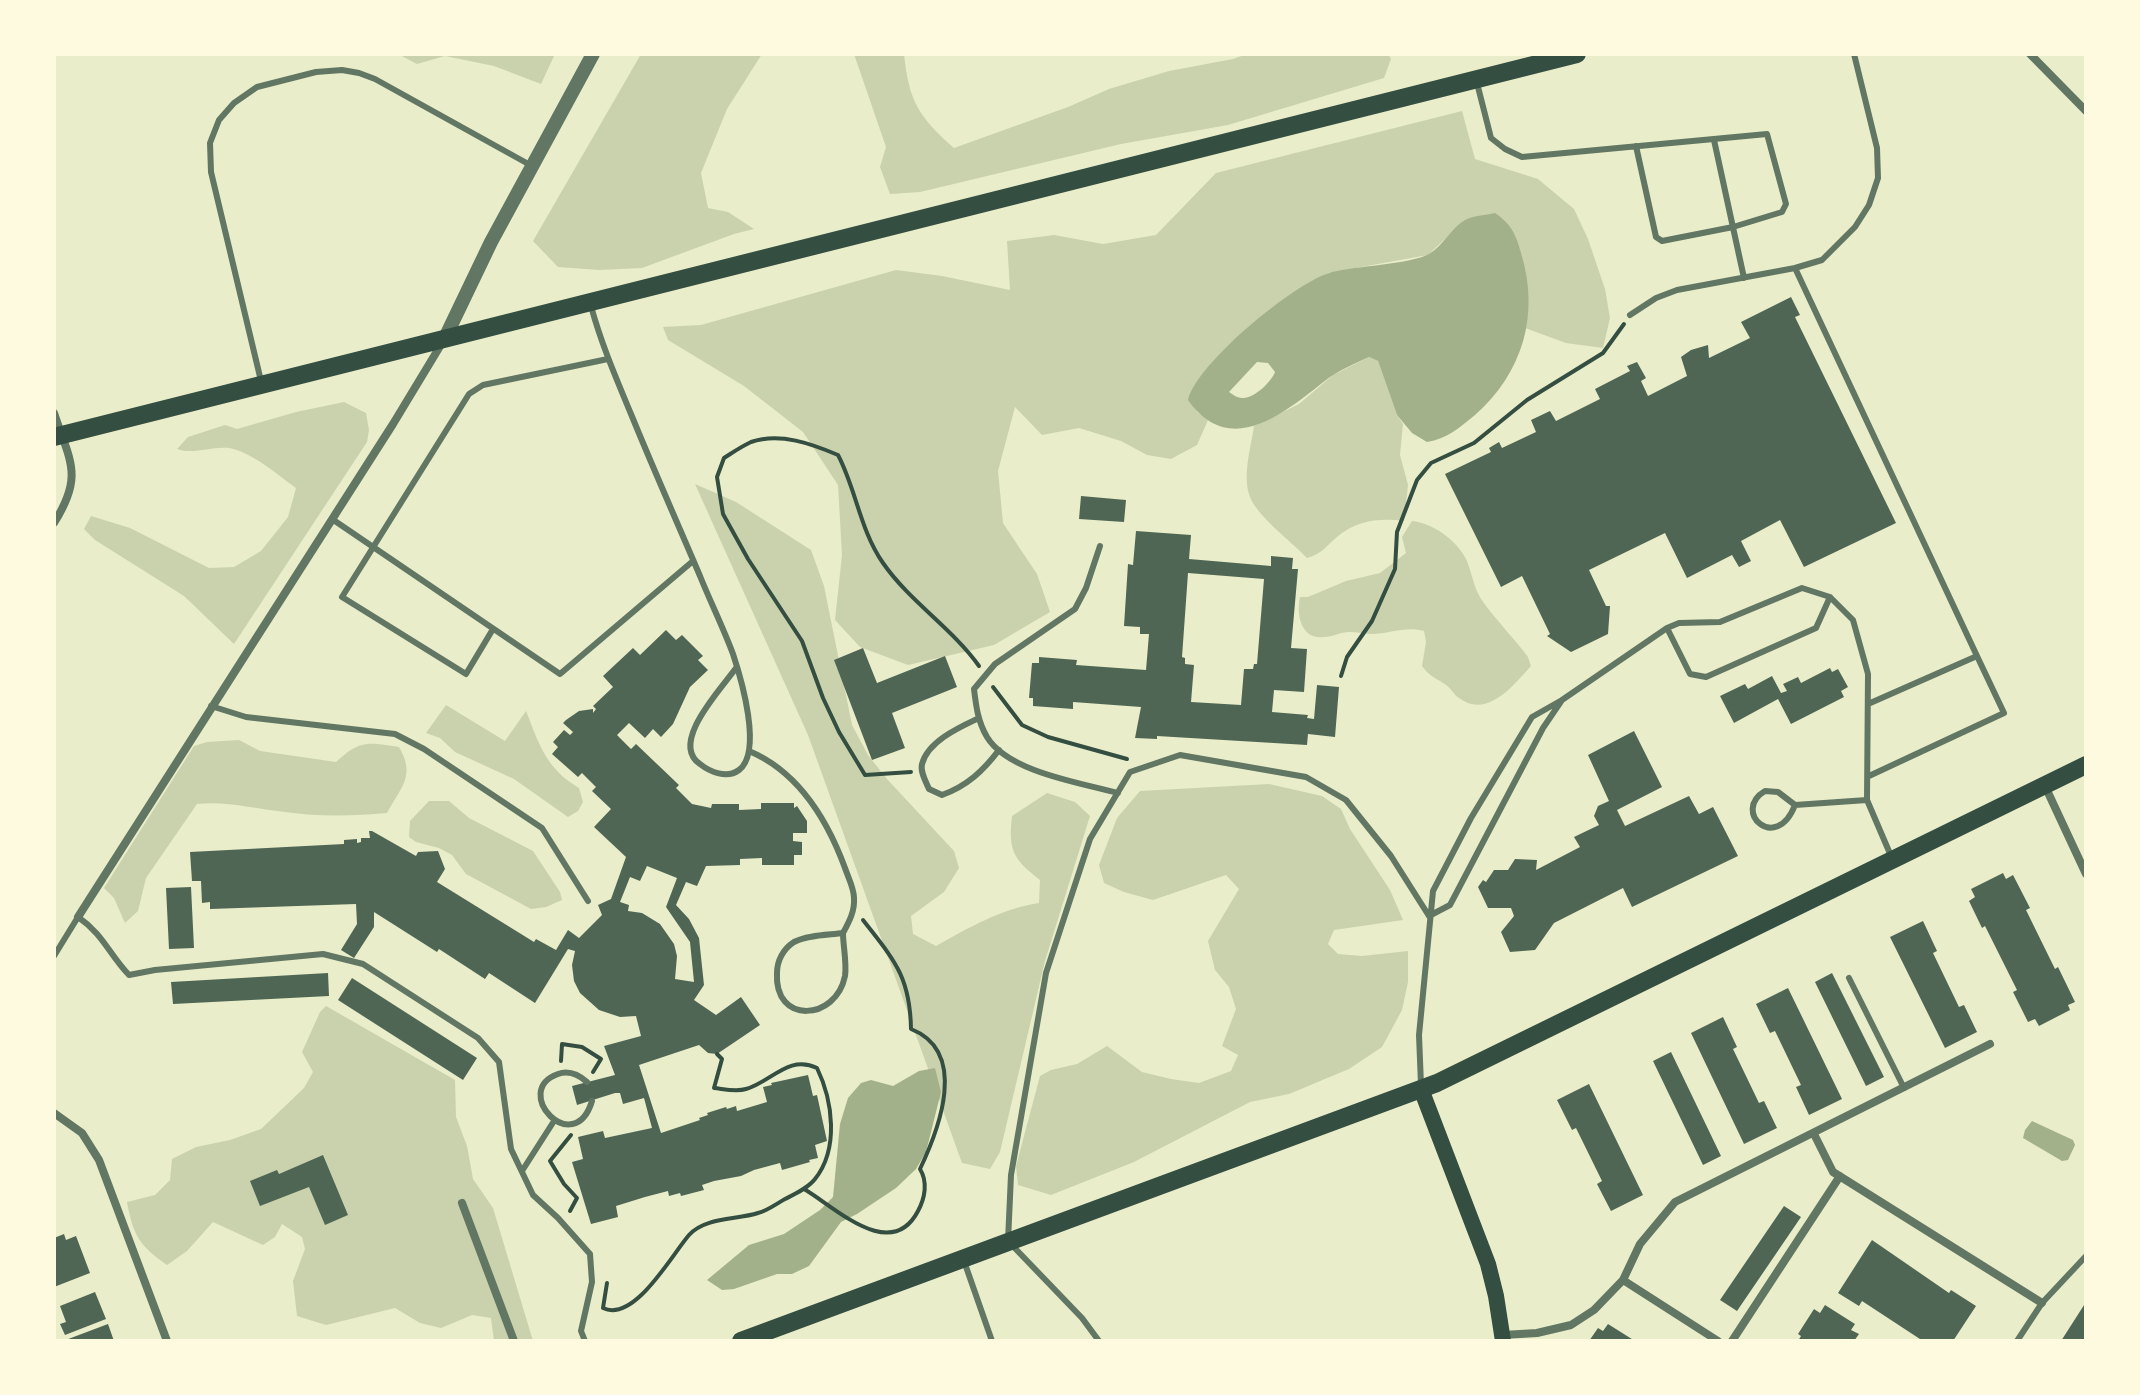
<!DOCTYPE html>
<html>
<head>
<meta charset="utf-8">
<style>
  body { margin:0 }
  #map { position:relative; width:2140px; height:1395px; overflow:hidden; background:#e9edc9; font-family:"Times New Roman",serif }
  canvas { display:block }
  .frame { position:absolute; inset:0; border:56px solid #fefae0; pointer-events:none }
</style>
</head>
<body>
<div id="map">
<canvas width="2140" height="1395"></canvas>
<div class="frame"></div>
</div>
<script>
const c = document.querySelector('canvas').getContext('2d');
c.lineJoin = 'round';
function paint(path, color) { c.fillStyle = color; c.fill(path, 'evenodd'); }
function stroke(path, color, width, dash) { c.strokeStyle = color; c.lineWidth = width; c.lineCap = dash ? 'butt' : 'round'; c.setLineDash(dash || []); c.stroke(path); }
const green = new Path2D(`
  M398 54H555L541 84 494 66 445 56 417 64Z
  M641 54H762L727 109 701 173 708 208 728 212 754 229 734 234 642 268 599 270 558 267 533 241Z
  M854 54H904C909 101 918 116 954 148L1068 107 1109 89 1169 71 1233 59 1247 54H1388L1391 59 1384 78 1228 125 1121 144 920 192 890 194 880 167 886 147Z
  M1462 111 1475 159 1538 179 1574 209 1588 239 1605 289 1610 318 1603 348 1566 343 1525 328 1528 310 1465 220 1428 255 1328 273 1196 411 1208 420 1197 445 1171 459 1147 455 1121 441 1079 428 1042 435 1015 407 998 471 1003 523 1037 574 1050 612 994 645 908 665 860 647 835 620 842 555 838 485 803 432 744 386 668 340 663 327 701 325 896 270 942 276 1010 290 1007 241 1054 235 1103 244 1156 235 1216 173Z
  M1369 357 1378 361 1397 415 1403 424 1400 455 1408 485 1404 521C1380 518 1357 520 1337 537 1326 546 1322 554 1307 558 1292 542 1257 516 1250 497 1242 476 1251 447 1254 426L1299 404 1333 375Z
  M344 402 366 413 369 430 367 442 234 644 184 596 95 540 84 529 91 516 130 528 209 568 234 567 261 551 288 517 296 488C276 474 254 453 229 448 211 446 194 455 177 449L188 437 225 425 237 429 296 412Z
  M695 484 736 502 811 550 824 586 852 725 868 755 887 779 954 851 959 868 944 892 911 916 913 934 936 946C970 927 1001 909 1039 903L1040 880C1013 859 1008 850 1012 816L1047 793 1075 802 1090 816 1045 961 1000 1152 990 1169 962 1163 808 735Z
  M1412 521C1432 523 1456 539 1466 559 1472 572 1473 586 1481 599 1495 619 1513 637 1528 657L1531 666C1513 686 1487 719 1459 698 1454 695 1451 688 1446 685 1435 677 1431 678 1422 666L1426 642 1424 631C1406 626 1392 633 1374 634 1366 634 1357 632 1349 632 1340 632 1333 637 1324 637 1301 640 1296 615 1300 597H1308L1346 581 1380 573 1406 553 1402 537Z
  M446 705 505 741 526 711C539 744 546 769 579 788L583 802 578 811 568 817 514 779 455 752 440 738 426 733Z
  M239 740 260 751 336 762C360 740 367 742 399 747 416 776 401 787 387 813 354 816 319 817 285 812 255 809 227 801 197 804L146 878 138 911 125 923 114 898 104 888 194 746 207 742Z
  M1269 784 1322 796 1341 809 1350 829 1390 890 1403 920 1334 930 1328 944 1338 954 1362 956 1408 951V982L1402 1010 1382 1047 1349 1069 1289 1094 1250 1102 1134 1162 1051 1195 1018 1185 1016 1166 1040 1076 1051 1070 1077 1064 1107 1046 1142 1072 1171 1079 1199 1083 1231 1071 1238 1055 1222 1046 1236 1009 1229 987 1215 970 1208 941 1239 889 1226 875 1153 900 1124 892 1104 883 1099 865 1117 818 1140 791Z
  M429 801H449L469 818 533 851 560 892 562 900 546 907 531 909 466 874 452 855 439 848 416 842 409 837 410 821Z
  M326 1006 455 1080 456 1117 467 1146 473 1179 493 1208 533 1341H494L491 1318 472 1315 441 1328 420 1323 395 1308 326 1325 297 1316 293 1281 305 1249 302 1237 282 1224 275 1237 263 1245 213 1222 187 1251 167 1265C140 1246 133 1236 127 1202L155 1195 170 1180 172 1159 196 1147 230 1140 261 1129 304 1088 313 1072 302 1052 320 1012Z`);
const water = new Path2D(`
  M1495 213C1511 224 1516 234 1521 253 1540 314 1523 373 1475 415 1459 428 1447 439 1427 442L1412 433 1397 415 1378 361 1369 357C1356 363 1342 369 1330 377 1288 409 1232 462 1188 400 1197 363 1295 282 1332 272 1356 266 1411 264 1429 254 1443 246 1451 228 1465 220 1472 216 1486 215 1495 213ZM1257 362 1268 363 1275 372C1271 382 1254 399 1242 398 1237 398 1232 394 1229 392Z
  M935 1068 941 1092 926 1152 916 1169 896 1188 857 1214 841 1222 809 1266 792 1274H777L734 1289 722 1290 707 1280 749 1245 784 1234 820 1210 833 1197 840 1124 848 1098 861 1083 871 1080 893 1086 919 1071Z
  M2032 1121 2073 1140 2075 1145 2068 1160 2062 1161 2023 1138 2025 1130Z`);
const building = new Path2D(`
  M1791 297 1800 315 1795 317 1896 523 1804 567 1780 520 1741 541 1751 561 1739 567 1732 555 1687 578 1665 533 1589 570 1606 606H1610L1608 634 1571 652 1547 636 1550 634 1522 576 1501 587 1445 474 1491 452 1489 448 1499 442 1502 448 1536 432 1531 420 1550 411 1556 421 1600 399 1595 389 1630 371 1627 366 1637 362 1646 378 1641 381 1648 396 1687 376 1681 357 1691 350 1708 345 1709 358 1750 338 1741 322Z
  M1081 496 1126 500 1124 522 1079 519Z
  M1136 531 1191 535 1189 559 1271 566V556L1293 558 1292 569H1298L1291 648 1307 649 1304 692 1274 690 1272 712 1308 715 1307 718 1314 719 1317 685 1339 687 1335 737 1308 734 1307 745 1157 736V739L1135 738 1141 707 1073 702V709L1033 706V698H1029L1032 663H1039V657L1077 660 1076 665 1146 670 1149 634H1140V627L1124 626 1128 564 1133 565ZM1188 573 1264 579 1257 664H1254L1253 669H1244L1241 705 1191 702 1194 665 1185 664V658L1182 657Z
  M666 630 676 640 682 635 703 656 698 660 708 670 690 687 673 724 661 737 653 729 645 738 629 723 617 735 631 749 636 744 679 785 676 788 692 804 711 808 712 804H739V810L761 809V803H794V808L797 806 807 821V833H793V841L802 842V855H794V865H762V858L740 859V865L706 866 697 886 686 882 676 905 689 919 699 938 704 985 694 1000 716 1015 741 997 760 1025 717 1054 708 1053 699 1045 639 1065 661 1133 700 1120 699 1118 708 1115 707 1113 726 1107 727 1109 736 1106 737 1111 767 1102 763 1087 772 1085 771 1083 808 1075 813 1096 817 1095 827 1141 815 1145 818 1158 809 1160 810 1162 782 1170 780 1163 754 1170 741 1176 714 1181 702 1185 704 1190 681 1196 680 1193 669 1196 668 1191 645 1197 616 1206 618 1217 591 1224 572 1162 583 1159 578 1137 603 1131 605 1138 652 1128 644 1098 623 1104 620 1093H615L577 1105 572 1086 615 1075 604 1046 641 1036 636 1016 620 1017 599 1010 580 993 574 981 572 965 575 951 568 949 535 1003 489 973 485 979 439 949 437 952 374 912V927L354 958 341 950 357 924 356 904 210 909V902L202 903 201 881H192L190 852 344 844V840L357 839V843L361 842V838H370L369 831H372L416 856 418 852 438 851 445 869 437 882 534 942 536 939 556 950 568 930 579 938 602 915 598 905 611 899 626 857 594 827 611 809 592 791 596 787 582 773 578 777 552 754 558 747 553 742 564 730 570 735 573 732 563 723 566 720 579 711 593 709V713L596 709 593 706 613 687 603 676 633 648 640 655ZM647 866 677 878 666 907 690 942 694 982 675 979 677 956 674 944 660 924 642 913 628 911 629 905 620 902 630 877 640 881Z
  M863 648 877 683 945 656 957 687 892 713 905 748 872 760 834 660Z
  M1830 668 1832 672 1838 669 1848 687 1841 691 1844 697 1791 724 1778 699 1734 723 1720 696 1745 684 1748 689 1772 676 1781 693 1787 691 1783 684 1798 677 1801 683Z
  M1634 731 1662 787 1617 810 1625 826 1689 796 1699 814 1713 807 1738 856 1632 907 1623 888 1554 923 1535 950 1510 952 1501 932 1514 916 1511 908H1488L1478 887 1483 880 1486 882 1494 870H1508L1515 859 1537 860 1536 870 1580 847 1574 837 1599 825 1594 816 1598 806 1609 801 1588 755Z
  M2003 873 2006 879 2013 875 2030 908 2026 910 2055 969 2058 967 2075 1002 2068 1005 2070 1010 2039 1026 2035 1019 2028 1022 2013 992 2017 990 1985 926 1982 928 1969 901 1975 897 1971 889Z
  M191 887 194 948 169 949 166 888Z
  M1923 921 1937 951 1933 953 1959 1007 1964 1005 1977 1032 1945 1048 1890 937Z
  M328 973 329 996 173 1004 171 982Z
  M1832 973 1884 1077 1866 1086 1815 982Z
  M352 978 477 1058 463 1080 338 1000Z
  M1788 988 1842 1099 1809 1115 1796 1087 1801 1085 1775 1031 1770 1033 1756 1004Z
  M1723 1017 1737 1047 1733 1049 1759 1103 1764 1101 1777 1128 1744 1144 1691 1033Z
  M1671 1052 1721 1156 1703 1165 1653 1061Z
  M1589 1084 1643 1195 1611 1211 1597 1184 1602 1181 1576 1128 1572 1130 1557 1100Z
  M323 1155 348 1215 325 1225 309 1187 260 1206 250 1181 277 1170 279 1174Z
  M1784 1206 1801 1217 1737 1311 1720 1300Z
  M64 1234 66 1240 76 1236 90 1273 54 1287V1238Z
  M1872 1240 1949 1293 1951 1290 1976 1306 1953 1341H1923L1862 1301 1859 1306 1838 1293Z
  M95 1292 106 1319 65 1335 60 1324 66 1322 60 1306Z
  M2086 1302V1341H2061Z
  M1825 1305 1855 1324 1851 1330 1859 1334 1854 1341H1798L1801 1336 1798 1334 1814 1309 1820 1313Z
  M108 1324 114 1341H63Z
  M1608 1324 1635 1341H1589L1598 1328 1603 1331Z`);
const path = new Path2D(`
  M1341 676 1347 657 1372 621 1395 569 1397 532 1417 480 1431 463 1474 443 1527 400 1603 353 1624 324
  M993 687 1022 725 1048 737 1127 759
  M911 772 865 775 839 732 823 698 802 641 748 559 723 514 717 477 724 458C732 453 742 446 751 442 780 432 812 444 838 455 856 489 860 530 883 563 910 602 952 628 979 666
  M561 1061 562 1044 582 1047 601 1059 593 1072
  M804 1189C835 1207 891 1263 918 1211 925 1198 928 1182 920 1169 939 1129 969 1052 911 1029 910 976 894 960 863 920
  M570 1211 577 1198 564 1184 550 1161 571 1135
  M607 1283 603 1308C634 1323 671 1256 689 1235 705 1217 736 1220 758 1213 767 1211 776 1204 785 1199 795 1194 808 1188 815 1179 839 1149 833 1101 817 1068 789 1054 771 1082 746 1089 736 1092 724 1089 714 1088L722 1059 717 1054`);
const service = new Path2D(`
  M1477 83 1491 138 1505 149 1522 157 1767 134 1786 204 1782 212 1733 227 1662 241 1656 237 1636 146
  M1714 140 1744 278
  M1795 268 1977 656
  M591 306C601 343 616 378 631 414 653 468 677 522 700 576 710 601 723 627 733 654 741 678 763 752 739 770 727 779 710 772 700 764 669 743 721 689 736 668
  M1630 315 1656 298 1677 290 1795 268 1822 260 1855 227 1869 205 1878 178 1877 148 1854 54
  M261 381 211 172 210 143 219 120 234 103 257 87 316 72 342 70 359 73 375 79 532 166
  M332 519 560 674 693 561
  M1100 546 1086 588 1075 609 995 664 974 689C976 706 978 722 987 737 1008 772 1081 783 1118 793
  M1667 628 1679 623 1720 622 1802 588 1830 597
  M493 629 466 674 342 597 469 394 483 385 608 359
  M1562 700 1667 628 1690 674 1706 677 1816 628 1830 597 1853 620 1868 674 1867 800 1891 856
  M1868 704 1977 656 2004 713 1869 776
  M211 706 246 717 395 734 424 749 542 828 588 901
  M979 718C960 727 928 741 922 764 920 772 926 782 929 789L942 795C967 786 983 771 999 750
  M749 751C799 772 827 819 845 868 848 877 854 888 854 898 855 911 849 922 843 933 828 935 807 935 794 942 783 949 777 961 777 973 774 1025 836 1021 845 976 847 963 843 946 843 933
  M1765 791 1778 792 1795 805C1776 854 1731 811 1765 791Z
  M1795 805 1867 800
  M54 956 78 917C103 934 109 954 129 975L155 970 323 954 363 964 478 1038 499 1062 511 1149 533 1195 558 1218 590 1254 592 1282 581 1331 585 1341
  M1849 978 1904 1088
  M587 1082C578 1074 569 1070 558 1074 510 1091 574 1160 592 1101
  M1421 1085 1419 1035 1433 891 1471 818 1532 717 1562 700 1543 728 1450 905 1429 916
  M522 1171 554 1121
  M964 1261 992 1341
  M1099 1341 1082 1318 1008 1241 1011 1175 1046 973 1090 839 1130 772 1180 755 1306 777 1346 800 1391 856 1429 916
  M2017 1341 2042 1303 2086 1256`);
const minor = new Path2D(`
  M2030 54 2086 111
  M54 413C70 462 84 475 54 523
  M2045 786 2086 874
  M78 917 393 424 442 343
  M54 1113 82 1133 99 1160 167 1341
  M1814 1134 1833 1172 2042 1303
  M462 1203 514 1341
  M1623 1280 1718 1341
  M1503 1335 1537 1333 1571 1325 1594 1310 1623 1280 1640 1244 1675 1202 1990 1044
  M1732 1341 1840 1176`);
const tertiary = new Path2D(`
  M444 340 491 242 593 54`);
const secondary = new Path2D(`
  M1421 1089 1488 1264 1496 1296 1503 1341`);
const primary = new Path2D(`
  M54 437 1577 54
  M741 1341 1437 1083 2086 765`);
paint(green, '#cad2ad');
paint(water, '#a3b18a');
paint(building, '#4f6655');
stroke(path, '#344e41', 4);
stroke(service, '#617663', 6);
stroke(minor, '#617663', 8);
stroke(tertiary, '#617663', 14);
stroke(secondary, '#344e41', 16);
stroke(primary, '#344e41', 18);
</script>
</body>
</html>
